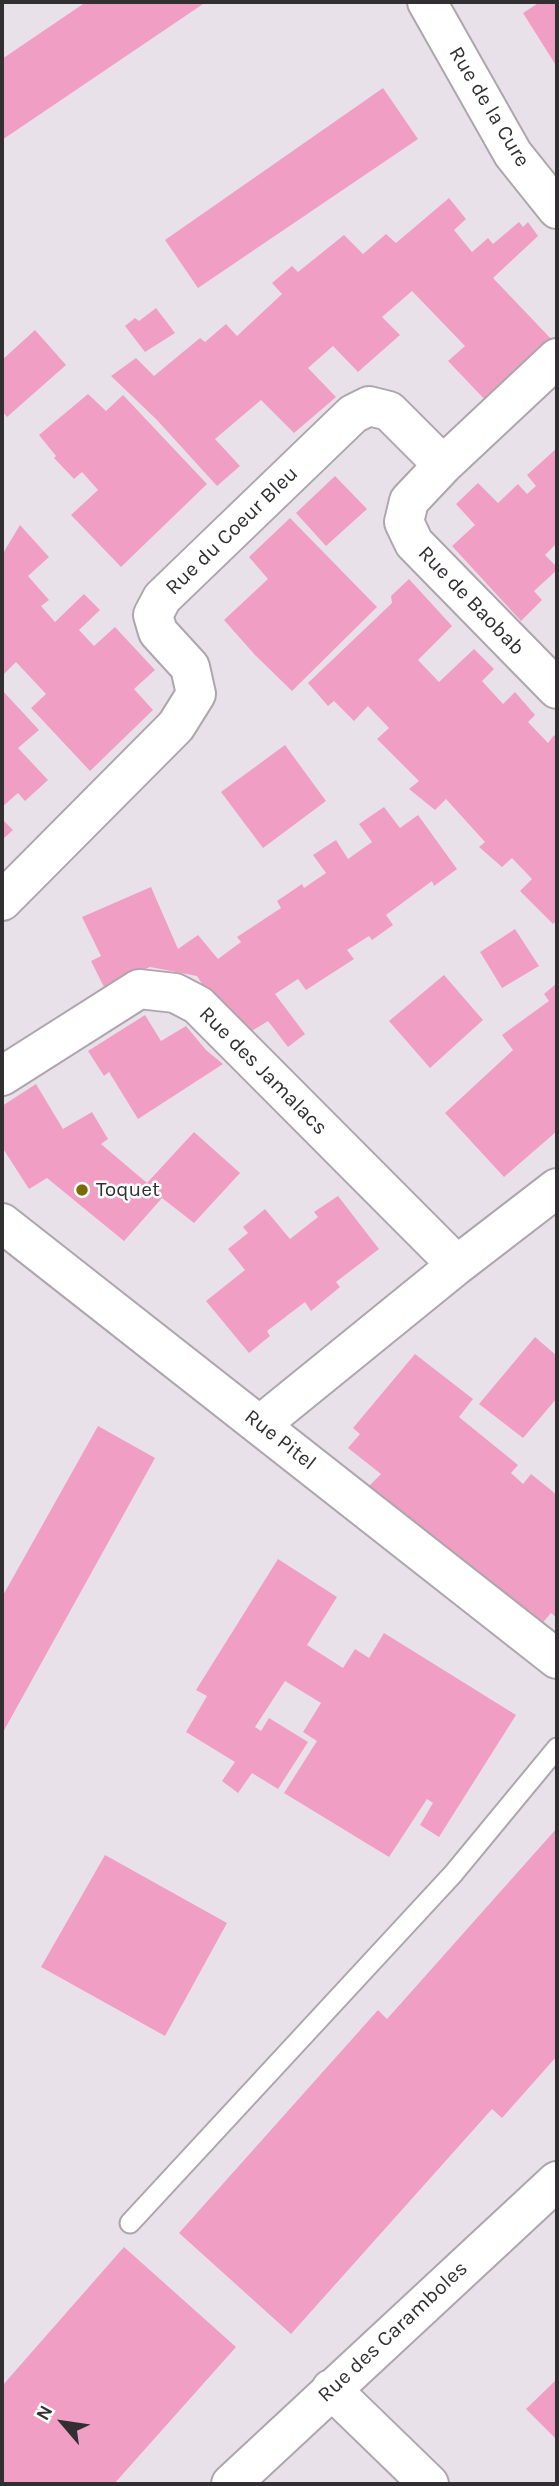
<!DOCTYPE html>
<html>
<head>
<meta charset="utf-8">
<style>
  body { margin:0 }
  #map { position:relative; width:559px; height:2486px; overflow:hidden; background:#e9e1ea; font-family:Karla,sans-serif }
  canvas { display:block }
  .frame { position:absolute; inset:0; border:4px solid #322f33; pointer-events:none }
  .north { position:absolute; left:28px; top:2388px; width:70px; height:70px; -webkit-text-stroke:5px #fff; paint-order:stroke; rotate:299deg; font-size:19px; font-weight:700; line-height:28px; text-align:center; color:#322f33 }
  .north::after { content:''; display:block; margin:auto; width:24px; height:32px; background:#322f33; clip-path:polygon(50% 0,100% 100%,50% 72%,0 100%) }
</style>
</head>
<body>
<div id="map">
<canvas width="559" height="2486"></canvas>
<div class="frame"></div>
<div class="north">N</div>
</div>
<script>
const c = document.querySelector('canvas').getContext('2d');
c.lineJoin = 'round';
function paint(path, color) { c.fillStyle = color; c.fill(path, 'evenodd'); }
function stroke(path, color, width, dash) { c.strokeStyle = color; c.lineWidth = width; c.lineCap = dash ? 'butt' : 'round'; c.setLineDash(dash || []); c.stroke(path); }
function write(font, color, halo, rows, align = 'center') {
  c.font = font + ' Karla,sans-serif'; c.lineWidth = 5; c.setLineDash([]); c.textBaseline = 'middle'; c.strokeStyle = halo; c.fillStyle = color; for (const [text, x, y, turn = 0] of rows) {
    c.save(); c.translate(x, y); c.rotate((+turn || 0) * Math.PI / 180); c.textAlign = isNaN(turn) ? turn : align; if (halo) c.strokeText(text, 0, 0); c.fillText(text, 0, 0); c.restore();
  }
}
const building = new Path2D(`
  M86 2H206L2 140V59Z
  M540 2H557V67L523 13Z
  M383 88 418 139 198 288 165 240Z
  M449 198 466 219 454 230 472 252 488 238 493 244 519 222 523 227 528 222 538 236 493 278 555 343 489 404 448 361 465 346 412 291 382 317 400 335 358 372 333 346 308 368 336 397 294 433 261 400 215 439 240 466 217 486 156 419 111 376 136 358 154 376 200 338 205 342 226 324 237 336 282 294 272 283 292 266 298 272 344 235 363 254 386 234 396 243Z
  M156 308 175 333 145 352 125 326 135 318 139 321Z
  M35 330 66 365 7 417 2 411V360Z
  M88 394 106 411 123 395 207 484 121 567 71 515 98 490 82 472 74 479 54 458 56 456 39 435Z
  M557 448V543L545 555 557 567V570L534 591 542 600 521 621 452 546 475 525 456 504 478 483 498 503 518 484 527 494 536 486 527 475Z
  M335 476 367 509 326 546 296 513Z
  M290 518 377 607 292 691 255 655 224 620 268 579 249 557Z
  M20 525 49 557 28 576 49 600 41 606 55 622 84 594 100 610 79 630 94 646 115 627 155 670 134 689 153 710 90 771 31 708 46 694 16 662 2 676V555Z
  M409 579 452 626 418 660 439 682 474 649 494 669 482 681 503 704 515 692 535 715 528 722 548 743 554 735 557 739V920L553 924 520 891 532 879 512 858 502 867 479 847 485 842 446 799 435 810 409 789 419 781 377 739 389 728 368 706 354 721 334 701 328 706 308 683 392 603 391 596Z
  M2 690 39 730 18 748 48 780 25 801 18 793 2 807Z
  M285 745 326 801 263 848 221 792Z
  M384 807 400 828 418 815 457 869 434 886 432 881 386 915 393 925 372 940 369 936 347 950 354 959 306 990 298 979 275 994 305 1034 288 1047 268 1021 242 1037 229 1027 197 976 150 967 104 987 91 961 101 956 82 917 151 887 178 949 198 935 218 959 241 942 237 937 281 908 277 901 302 884 304 888 326 873 313 855 336 840 348 859 372 842 359 824Z
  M2 819 13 830 2 840Z
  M515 929 539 966 502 988 480 952Z
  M444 975 483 1020 430 1068 389 1021Z
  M557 983V1131L504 1177 445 1113 513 1050 502 1035 549 1001 544 994Z
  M145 1015 161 1041 186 1026 206 1050 223 1064 138 1119 109 1072 104 1076 88 1051Z
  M36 1084 63 1129 92 1112 108 1139 101 1144 147 1183 194 1132 240 1173 194 1223 162 1198 124 1241 47 1178 29 1189 2 1147V1106Z
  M338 1196 379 1249 336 1282 340 1287 311 1311 305 1302 267 1331 270 1336 249 1353 206 1301 245 1270 228 1249 248 1233 243 1227 265 1209 290 1239 318 1217 314 1212Z
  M535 1337 557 1356V1398L523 1438 479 1404Z
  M415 1354 473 1399 459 1417 518 1465 511 1473 523 1484 531 1474 557 1495V1618L551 1613 539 1627 369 1486 381 1474 348 1448 360 1434 353 1428Z
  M98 1426 155 1458 2 1734V1597Z
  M278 1559 337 1597 307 1645 343 1668 355 1649 369 1658 384 1633 516 1715 439 1837 420 1825 433 1803 427 1799 389 1857 284 1793 317 1741 303 1732 321 1703 285 1681 255 1727 261 1731 269 1718 308 1742 278 1789 252 1773 238 1793 222 1781 235 1762 186 1732 207 1696 196 1690Z
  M557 1828V2056L502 2118 492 2109 291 2334 179 2233 378 2010 387 2019Z
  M105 1855 227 1923 165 2036 41 1967Z
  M124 2247 236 2347 114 2484H2V2386Z
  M557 2379V2440L526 2409Z`);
const lane = new Path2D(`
  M130 2223 453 1874 557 1748`);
const street = new Path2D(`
  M427 2 513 154 557 209
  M557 358 443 465 409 501 404 522 414 543 557 689
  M2 901 176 726 196 694 190 667 158 632 153 615 162 598 353 414 369 406 389 411 443 465
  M2 1076 139 989 175 993 198 1005 457 1265
  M2 1223 557 1659
  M260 1425 457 1265 557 1188
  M331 2389 429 2484
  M231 2484 557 2181`);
const markers = [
  [82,1190,7,"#796c07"]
];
const streetNames = [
  ["Rue de la Cure",489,107,59],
  ["Rue du Coeur Bleu",232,531,-44],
  ["Rue de Baobab",471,601,46],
  ["Rue des Jamalacs",263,1071,45],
  ["Rue Pitel",280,1440,38],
  ["Rue des Caramboles",393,2332,-43]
];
const poiNames = [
  ["Toquet",96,1190]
];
paint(building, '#f19ec5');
stroke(lane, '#aea5ae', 23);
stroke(street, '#aea5ae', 42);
stroke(lane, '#fff', 19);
stroke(street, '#fff', 38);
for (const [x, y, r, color] of markers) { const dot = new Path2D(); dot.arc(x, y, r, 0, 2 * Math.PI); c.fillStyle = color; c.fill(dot); stroke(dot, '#fff', 2.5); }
write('21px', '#322f33', '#fff', streetNames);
write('21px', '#322f33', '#fff', poiNames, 'left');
</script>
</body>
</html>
